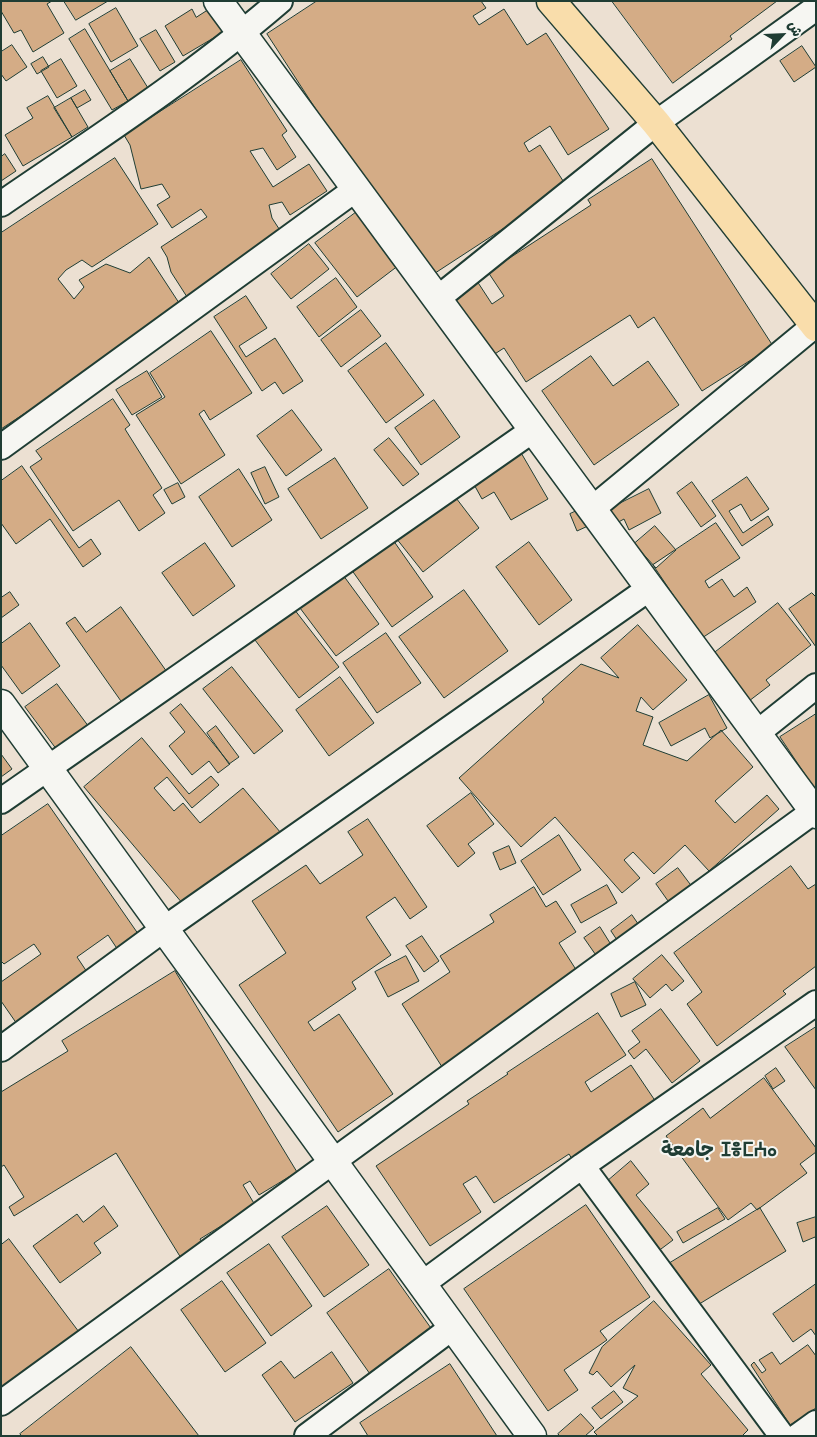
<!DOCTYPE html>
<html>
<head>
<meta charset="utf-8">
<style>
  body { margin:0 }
  #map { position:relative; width:817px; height:1437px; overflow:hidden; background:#ece0d2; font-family:Mali,"Playpen Sans Arabic",sans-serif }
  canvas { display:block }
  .frame { position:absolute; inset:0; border:2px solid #1f3d34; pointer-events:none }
  .north { position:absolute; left:757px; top:10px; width:50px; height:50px; -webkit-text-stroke:4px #f6f6f2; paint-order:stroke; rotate:65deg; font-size:14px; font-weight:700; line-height:20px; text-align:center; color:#1f3d34 }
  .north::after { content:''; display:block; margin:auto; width:18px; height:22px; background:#1f3d34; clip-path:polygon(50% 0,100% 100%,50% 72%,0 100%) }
</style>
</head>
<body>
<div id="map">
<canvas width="817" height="1437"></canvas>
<div class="frame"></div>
<div class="north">ش</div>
</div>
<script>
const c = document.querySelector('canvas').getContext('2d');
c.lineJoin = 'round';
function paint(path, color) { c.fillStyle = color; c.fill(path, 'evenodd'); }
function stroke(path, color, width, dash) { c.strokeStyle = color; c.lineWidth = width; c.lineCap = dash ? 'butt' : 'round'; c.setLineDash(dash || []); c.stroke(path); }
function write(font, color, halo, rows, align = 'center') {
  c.font = font + ' Mali,"Playpen Sans Arabic","Noto Sans Tifinagh",sans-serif'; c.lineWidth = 4; c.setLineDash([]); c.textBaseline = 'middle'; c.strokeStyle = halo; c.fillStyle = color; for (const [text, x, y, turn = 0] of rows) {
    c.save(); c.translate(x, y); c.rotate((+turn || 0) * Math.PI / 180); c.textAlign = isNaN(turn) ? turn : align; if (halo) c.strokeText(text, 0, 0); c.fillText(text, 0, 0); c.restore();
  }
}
const building = new Path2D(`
  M1 1H52L47 4 64 33 33 52 21 30 14 33 1 11Z
  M64 1H108L76 20Z
  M317 1H481L486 8 473 16 479 25 504 9 527 45 546 33 609 129 568 155 550 126 524 143 529 152 540 145 567 187 426 279 267 34Z
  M612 1H777L730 36 732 39 673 83Z
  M213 7 227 30 183 56 165 26 192 9 196 17Z
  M116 8 138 46 111 62 89 24Z
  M85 29 128 101 112 110 69 39Z
  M156 30 175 62 160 71 140 39Z
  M12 45 27 67 6 81 1 74V52Z
  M802 46 816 67 794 82 780 61Z
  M43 57 49 67 37 74 31 64Z
  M61 59 77 86 57 98 41 71Z
  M130 59 148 88 128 101 110 71Z
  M241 60 287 131 282 135 296 157 277 170 263 148 250 151 273 187 309 164 327 191 290 215 282 202 269 205 272 218 285 238 189 300 171 272 167 257 161 247 207 217 201 209 172 228 157 205 170 197 162 184 141 189 130 145 124 135Z
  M85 90 91 100 77 108 71 98Z
  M48 96 72 137 23 166 5 135 33 118 27 108Z
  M71 98 88 127 72 137 54 108Z
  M5 154 16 171 1 181V157Z
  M115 158 158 224 92 267 82 260 66 270 58 279 74 299 84 287 79 280 106 264 130 273 149 257 183 309 1 429V233Z
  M652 159 773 346 702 391 654 317 638 328 630 315 526 382 504 348 490 357 449 295 475 278 492 304 504 296 488 272 591 205 588 200Z
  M362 208 403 262 357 297 315 243Z
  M309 244 329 269 291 299 271 274Z
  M336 278 357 307 319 337 297 307Z
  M246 296 267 328 239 346 246 357 275 338 303 381 283 394 275 382 262 391 214 317Z
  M361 310 381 336 341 367 321 340Z
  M211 331 252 393 210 420 204 410 199 414 225 455 181 484 136 415 165 397 150 373Z
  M386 343 424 395 386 423 348 371Z
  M591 356 613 386 648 361 679 405 594 465 542 391Z
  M147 371 162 397 132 415 116 390Z
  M113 399 130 425 125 429 162 488 153 495 165 513 139 531 119 500 73 531 30 467 42 459 36 451Z
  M434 400 460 437 421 465 395 428Z
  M292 410 322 450 286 476 257 436Z
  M389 438 419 474 403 486 374 450Z
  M520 451 548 499 511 520 494 492 482 499 471 479Z
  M335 458 368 508 321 539 288 489Z
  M22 466 79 548 91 539 101 554 83 567 50 519 16 544 1 523V481Z
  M265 467 279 497 265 504 251 473Z
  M239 469 272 520 232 547 199 497Z
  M747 477 769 509 751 521 741 504 729 511 743 533 768 516 773 525 742 546 712 501Z
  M692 482 716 516 701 527 677 493Z
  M178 483 185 497 172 504 164 490Z
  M649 489 661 513 629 530 624 519 613 525 605 511Z
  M453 494 479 528 423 572 396 538Z
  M605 498 612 515 577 531 570 514Z
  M716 523 740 558 705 581 709 588 722 579 734 597 747 587 756 602 702 638 653 565Z
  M655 526 676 550 656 568 634 544Z
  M393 540 433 597 392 627 351 569Z
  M529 542 572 600 539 625 496 567Z
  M205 543 235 586 193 616 162 573Z
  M343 575 379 624 336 656 300 608Z
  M464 590 508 651 444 698 399 637Z
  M10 592 19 605 1 618V598Z
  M812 593 816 597V647L789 609Z
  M778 603 811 645 766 680 770 685 749 701 713 654Z
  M121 607 167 672 123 704 66 623 75 617 86 632Z
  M294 609 339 667 299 698 255 640Z
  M30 623 60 666 22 694 1 665V644Z
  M638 625 687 680 653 710 641 697 636 711 653 717 643 745 687 761 721 730 753 767 715 801 735 823 767 795 779 809 709 871 685 845 654 874 633 852 624 860 640 878 622 893 555 817 521 847 459 778 544 702 542 699 581 664 619 678 601 658Z
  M386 633 421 683 377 713 343 663Z
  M232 667 283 731 254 754 203 689Z
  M340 677 374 723 329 756 296 710Z
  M57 684 89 727 57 750 25 707Z
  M709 695 727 728 710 738 705 728 671 746 659 723Z
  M181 704 230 764 218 773 209 761 192 775 169 746 185 732 170 713Z
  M816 714V791L780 737Z
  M216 726 239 757 229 764 207 733Z
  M142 738 189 794 211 776 219 785 192 808 167 777 154 788 174 811 183 803 200 823 243 788 286 839 194 917 84 787Z
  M1 754 12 769 1 777Z
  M471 793 494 824 468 844 475 853 458 867 427 826Z
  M48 804 141 938 120 953 108 935 77 957 87 972 17 1024 1 1001V982L41 954 34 944 4 964 1 961V836Z
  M368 819 427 907 410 919 395 897 366 917 391 955 352 982 356 989 308 1022 314 1031 339 1014 393 1094 338 1132 239 985 286 953 252 901 306 865 320 884 363 855 348 832Z
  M559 835 581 870 543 895 521 861Z
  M509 846 516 863 500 870 493 853Z
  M791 866 808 889 816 884V966L783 991 786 994 717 1046 687 1004 702 992 674 953Z
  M678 868 696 892 673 908 656 884Z
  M607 885 617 903 581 923 571 905Z
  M534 887 546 907 556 901 576 932 559 943 582 979 444 1070 402 1004 450 972 440 956 494 922 490 915Z
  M632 915 643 931 621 946 611 931Z
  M600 927 615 951 600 961 584 938Z
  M422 936 439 961 424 972 406 946Z
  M662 955 684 981 672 991 666 984 650 998 633 979Z
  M406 956 419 981 388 997 375 972Z
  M175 971 297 1172 259 1195 250 1181 243 1185 255 1205 200 1239 203 1244 181 1258 116 1153 14 1216 9 1207 24 1197 4 1165 1 1167V1092L68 1051 62 1041Z
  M635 982 646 1005 621 1017 611 994Z
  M661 1009 700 1061 672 1083 646 1049 634 1059 628 1051 640 1042 632 1031Z
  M598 1013 626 1055 585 1082 591 1092 631 1065 656 1102 572 1159 569 1154 494 1203 476 1176 463 1184 481 1212 430 1246 376 1166 469 1104 467 1101 508 1074 507 1073Z
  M816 1027V1090L785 1047Z
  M776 1068 785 1081 773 1089 765 1076Z
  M764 1078 816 1148V1152L800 1164 807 1173 757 1210 751 1203 728 1220 666 1136 703 1108 710 1118Z
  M631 1161 649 1184 636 1195 673 1240 657 1252 603 1185Z
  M586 1205 650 1297 600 1331 607 1340 564 1370 578 1390 548 1411 464 1289Z
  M104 1206 118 1226 94 1243 101 1253 60 1283 33 1246 77 1214 83 1222Z
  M327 1206 369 1265 324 1297 282 1237Z
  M718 1208 725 1219 683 1243 677 1232Z
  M760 1208 786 1251 696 1306 670 1263Z
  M816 1217V1240L815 1237 803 1242 797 1223Z
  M9 1239 79 1332 1 1390V1245Z
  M269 1244 312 1306 271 1336 227 1273Z
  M389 1269 433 1331 370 1374 327 1313Z
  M222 1281 266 1343 225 1372 181 1310Z
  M816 1284V1336L811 1329 793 1342 773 1314Z
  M654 1301 711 1365 701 1374 748 1430 742 1436H598L594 1432 638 1396 623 1388 635 1365 611 1387 597 1371 593 1375 589 1373 602 1347Z
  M808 1345 816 1356V1408L790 1425 751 1365 754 1362 762 1373 766 1370 759 1360 772 1352 780 1364Z
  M131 1347 199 1436H22L20 1434Z
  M332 1352 353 1383 295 1422 262 1375 281 1361 294 1378Z
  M450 1364 497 1436H368L360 1423Z
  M614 1391 623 1402 601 1419 592 1408Z
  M581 1414 594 1428 585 1436H560L558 1434Z`);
const minor = new Path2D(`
  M1 204C96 139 193 76 280 1
  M437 299 656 123 816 8
  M1 447 356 189
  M592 509 815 325
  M757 733 816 686
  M1 801 533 430
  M1 1049 164 929 650 588
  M582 1166 782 1436
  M422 1284 582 1166 816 1003
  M1 1403 814 811
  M307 1436 453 1327
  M798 1436 816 1423`);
const tertiary = new Path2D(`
  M218 1 816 814
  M1 704 532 1436`);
const primary = new Path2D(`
  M551 1 656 123 816 327`);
const districtNames = [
  ["جامعة ⵊⴻⵎⵄⴰ",719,1150]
];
paint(building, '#d4ac86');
stroke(building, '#1f3d34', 1);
stroke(minor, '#1f3d34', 28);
stroke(tertiary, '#1f3d34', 31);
stroke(primary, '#1f3d34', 31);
stroke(minor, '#f6f6f2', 24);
stroke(tertiary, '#f6f6f2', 28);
stroke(primary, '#f9ddab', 28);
write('bold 20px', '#1f3d34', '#f6f6f2', districtNames);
</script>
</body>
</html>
